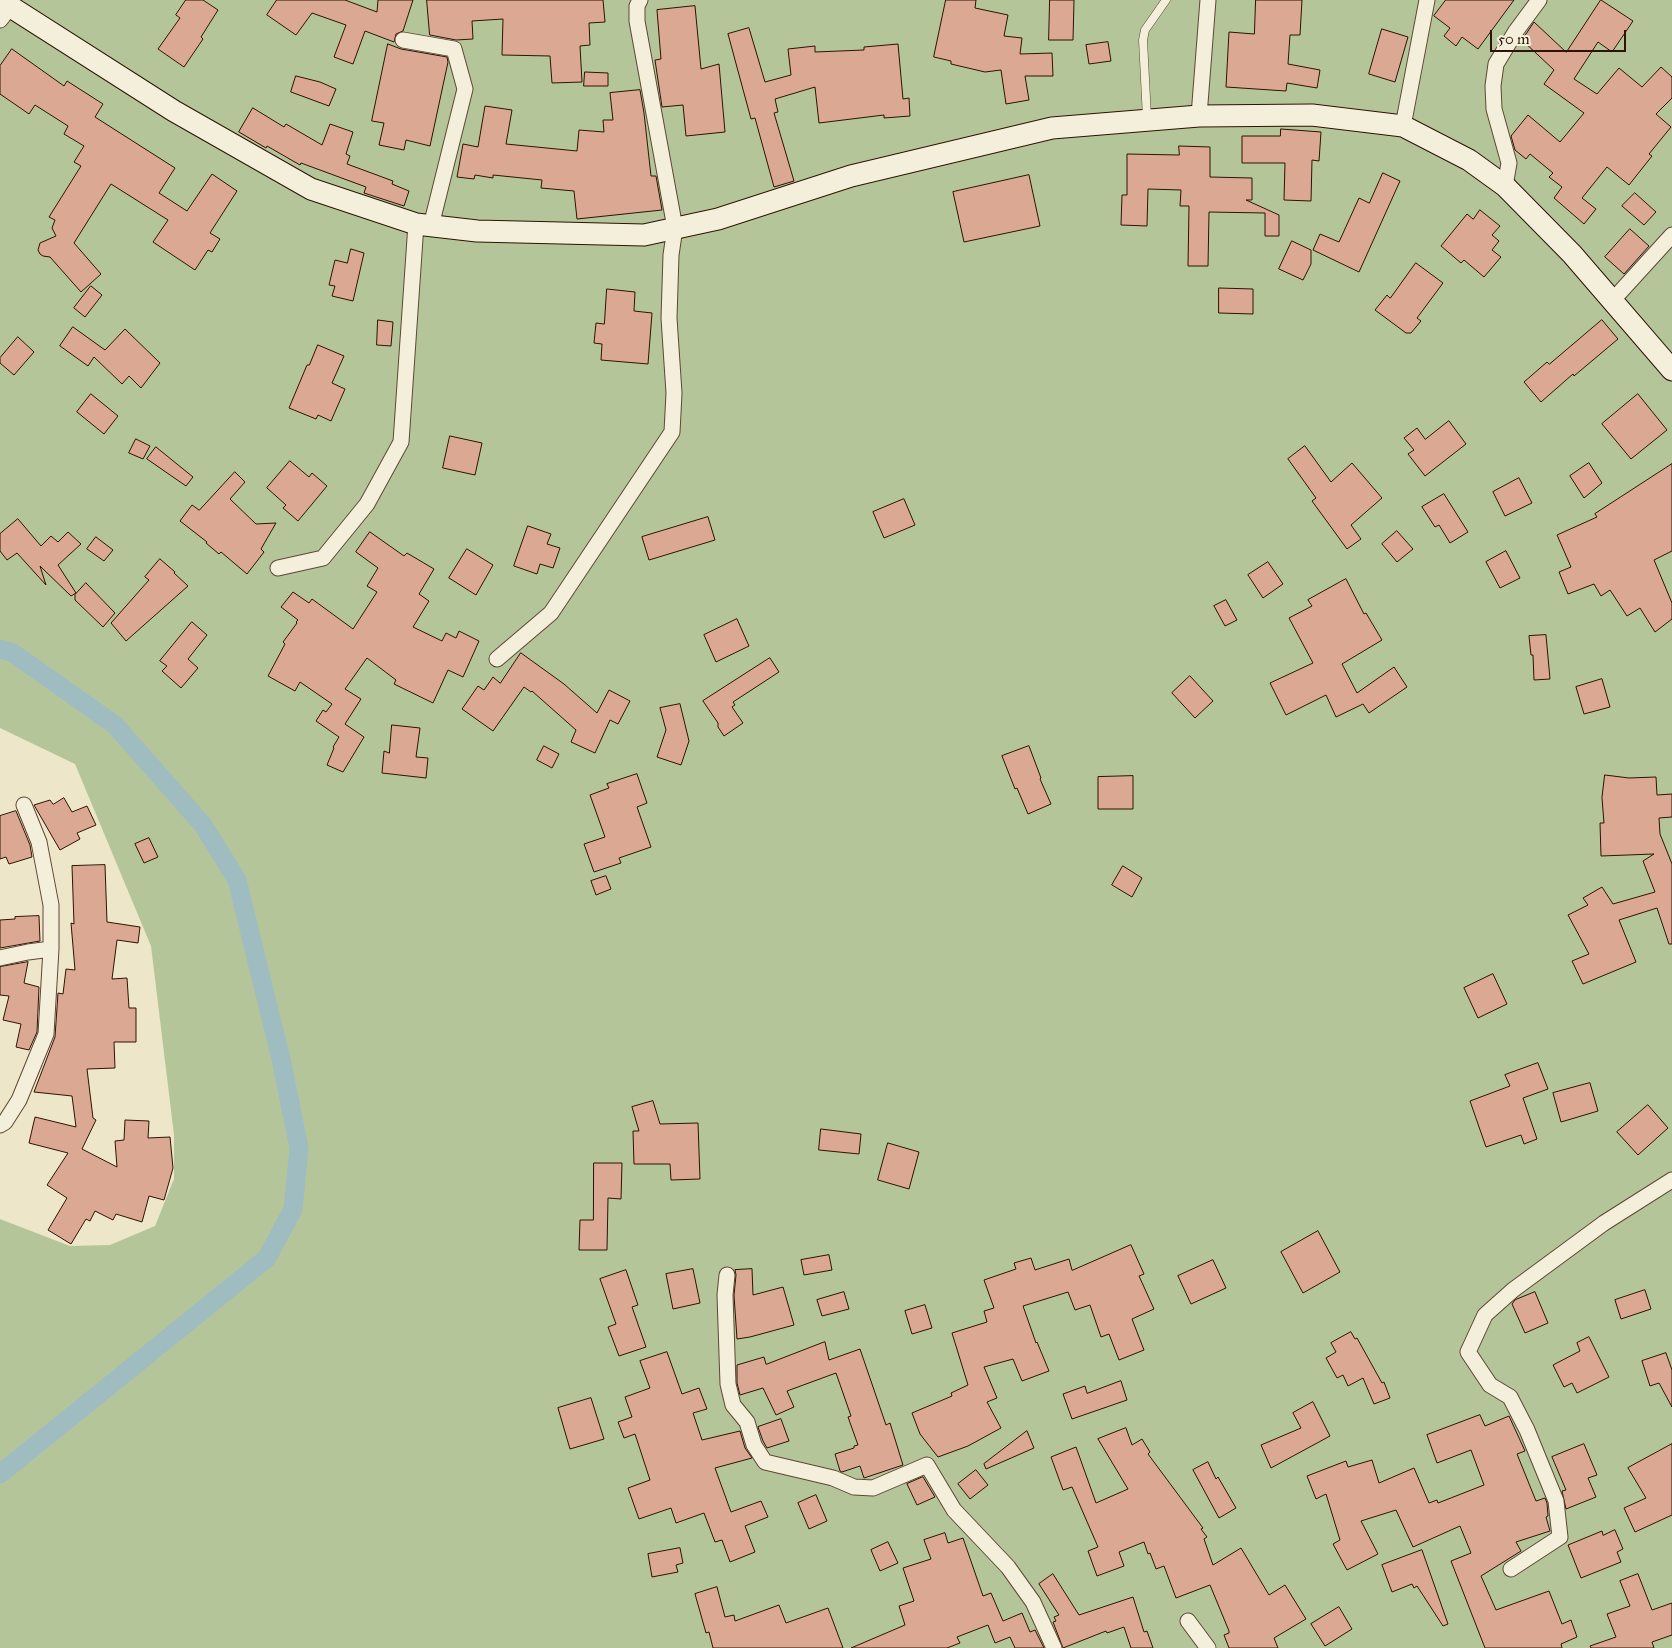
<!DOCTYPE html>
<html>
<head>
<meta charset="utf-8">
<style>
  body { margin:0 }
  #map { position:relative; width:1672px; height:1648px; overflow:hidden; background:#eee6c8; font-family:"IM FELL Great Primer",serif }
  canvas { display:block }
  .scale { position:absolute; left:1490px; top:30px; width:136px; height:22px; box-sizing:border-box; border:2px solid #2e1203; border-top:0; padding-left:6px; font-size:15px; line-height:18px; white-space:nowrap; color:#2e1203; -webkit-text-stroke:4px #f4efdb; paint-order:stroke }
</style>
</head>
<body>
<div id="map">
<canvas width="1672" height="1648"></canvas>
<div class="scale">50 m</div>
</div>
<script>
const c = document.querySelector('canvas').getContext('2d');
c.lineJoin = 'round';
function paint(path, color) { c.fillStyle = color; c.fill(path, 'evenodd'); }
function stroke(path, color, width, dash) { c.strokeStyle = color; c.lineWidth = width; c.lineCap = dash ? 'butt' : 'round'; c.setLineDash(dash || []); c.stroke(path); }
const green = new Path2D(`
  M0 0H1672V1648H0V1219L70 1246 110 1245 155 1226 174 1179V1135L151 946 75 764 0 728Z`);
const canal = new Path2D(`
  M0 649 13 653 115 725 203 825 237 880 281 1059 299 1148 293 1209 267 1258 0 1474`);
const building = new Path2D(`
  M186 0H203L218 10 201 37 203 39 184 67 158 49 180 18 176 15Z
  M277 0H345L377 12 378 0H413L403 31 396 34 394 42 365 31 353 64 334 57 346 25 312 13 296 35 267 15Z
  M427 0H603L605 22 589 23 590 45 580 46 582 82 552 83 550 56 502 55 503 19 472 21 473 39 456 40 430 35Z
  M946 0H976L975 8 1008 15 1004 36 1022 38 1020 54 1052 53 1053 76H1025L1029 100 1006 104 1001 70 985 72 951 64V61L934 57Z
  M1050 0H1074L1073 40H1049Z
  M1256 0H1302L1300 35H1290L1288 64 1320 70 1317 88 1287 83 1286 91 1226 87 1229 32 1254 34Z
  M1446 0H1514L1478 49 1462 37 1456 46 1444 36 1450 28 1434 16Z
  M1601 0 1633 21 1612 52 1598 42 1574 79 1597 94 1619 68 1642 87 1661 67 1672 77V98L1656 114 1671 127 1649 154 1652 156 1629 185 1607 167 1582 198 1596 209 1584 224 1554 198 1562 187 1549 177 1553 173 1530 154 1526 159 1515 150 1511 136 1528 115 1560 142 1584 113 1544 84 1554 70 1522 40 1534 22 1566 52Z
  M695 6 701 69 719 64 725 132 686 136 683 105 662 107 655 60 661 59 657 10Z
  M749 28 765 82 791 75 788 49 815 46V52L864 50V47L898 44 903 99 909 98 910 116 884 118V115L819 123 815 87 775 99 778 112 774 113 794 181 774 187 755 118 751 119 728 34Z
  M1382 29 1408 37 1395 82 1369 74Z
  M1108 42 1111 61 1089 64 1086 45Z
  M388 44 401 49 447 57 448 62 430 146 406 140 404 150 379 145 384 123 372 121Z
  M12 49 64 86 67 81 103 104 95 117 175 168 159 193 187 211 212 174 237 191 210 233 220 239 212 252 208 250 195 270 153 242 168 220 111 184 74 243 101 274 81 292 50 257 43 256 40 254 38 250 40 243 56 236 52 228 55 220 49 217 81 166 74 162 84 146 64 134 68 126 35 105 29 114 0 94V66Z
  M585 72 608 73V86H584Z
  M296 76 320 82 336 89 329 106 291 92Z
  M640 90 644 113 651 176H656L662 210 577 219 574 191 541 188 542 180 493 175V178L475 175 474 179 457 177 463 144 478 147 485 106 512 110 506 144 577 151 579 130 604 132 603 120H613L610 93Z
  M253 108 284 127 286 124 322 145 330 124 353 132 346 154 350 156 347 164 393 181 392 184 409 191 404 206 364 193 366 187 301 163 300 165 267 146 266 148 239 132Z
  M1281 129 1321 132 1319 161 1312 160 1311 201 1284 200 1285 163H1242V136H1280Z
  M1179 146 1210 147V177L1252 178V200H1246L1279 215V236H1265V213L1209 212 1208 266H1188L1189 206H1180L1181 190 1148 189 1147 226 1121 225 1122 195H1127V154L1179 155Z
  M1383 173 1400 181 1359 272 1313 250 1320 234 1339 242 1359 198 1369 203Z
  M1029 175 1040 226 964 242 953 192Z
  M1635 193 1656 212 1644 225 1622 206Z
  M1480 210 1500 226 1492 235 1499 241 1492 250 1501 257 1484 277 1464 260 1461 263 1441 246 1467 214 1473 219Z
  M1630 229 1649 246 1624 274 1605 257Z
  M1292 241 1311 250V264L1303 280 1279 269Z
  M351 249 364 253 353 301 332 296 335 286 329 285 335 260 347 263Z
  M1416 263 1443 283 1417 318 1421 321 1411 333H1406L1375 310 1387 295 1390 298Z
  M91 286 102 295 85 317 74 308Z
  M1219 288 1253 289V314L1219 313Z
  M607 289 635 292 634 311 652 313 648 364 601 360 602 344 594 343 596 323 604 324Z
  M378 320 393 322 391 346 377 345Z
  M1602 320 1618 339 1574 376 1573 374 1541 402 1524 382 1547 362 1549 364Z
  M73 327 105 350 125 329 160 363 141 388 129 376 122 384 94 357 88 366 60 346Z
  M18 337 34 352 14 375 0 363V358Z
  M318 345 344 356 332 383 345 389 331 421 318 415 316 419 289 408 307 365H309Z
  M91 394 118 416 104 434 77 412Z
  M1638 394 1667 430 1631 459 1602 424Z
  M1449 421 1466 444 1425 476 1408 454 1414 450 1404 438 1417 428 1425 439Z
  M450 436 482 443 475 475 443 468Z
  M136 439 150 446 143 459 129 453Z
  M1305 446 1331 482 1352 463 1382 498 1351 525 1361 539 1347 549 1312 501 1316 498 1288 459Z
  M156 447 193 477 186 486 147 459Z
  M290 461 309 477 312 473 327 486 298 521 283 508 286 505 267 488Z
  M1589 463 1602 483 1584 498 1570 476Z
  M1672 464V551L1654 560 1672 603V619L1655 632 1640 608 1627 616 1610 590 1601 596 1594 584 1568 594 1559 572 1571 567 1557 535 1597 517 1595 514Z
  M235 472 245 482 230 499 256 524 276 523 261 549 264 552 247 574 221 552 219 554 206 543 207 542 180 521 192 505 199 510Z
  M1519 478 1532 503 1505 516 1493 492Z
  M1444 494 1468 532 1450 543 1439 525 1435 527 1422 507Z
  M904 499 915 525 884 538 873 512Z
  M708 517 715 540 649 560 642 537Z
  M18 519 41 546 51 536 58 542 68 532 81 544 58 565 76 593 71 596 40 566 46 585 17 553 7 560 0 551V534Z
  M528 526 551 534 547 544 560 548 553 568 540 564 537 574 514 566Z
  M1397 531 1413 549 1397 562 1382 544Z
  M370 532 404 556 407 553 434 569 419 594 429 601 413 627 442 641 446 633 456 638 459 631 479 641 463 677 448 670 433 703 394 684 396 680 367 658 345 689 361 699 345 724 364 737 343 772 327 765 334 748 333 747 339 737 316 721 323 710 326 712 332 704 300 682 295 691 268 676 285 644 283 642 297 623 296 622 298 620 281 607 293 592 309 603 312 599 353 629 377 592 367 586 378 568 356 552Z
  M96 537 113 550 104 561 87 549Z
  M467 549 493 565 476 595 449 578Z
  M1506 551 1520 578 1500 588 1486 562Z
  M160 559 175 572 174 573 188 586 126 641 111 623 149 580 145 577Z
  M1268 562 1283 584 1263 598 1248 575Z
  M1346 579 1364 614 1366 613 1382 640 1342 664 1357 693 1394 667 1407 687 1369 713 1363 704 1336 717 1326 695 1286 715 1270 683 1313 663 1289 618 1312 606 1308 600Z
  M86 583 115 613 103 627 75 600V595Z
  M1226 600 1237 620 1225 626 1214 606Z
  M737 619 749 646 716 662 704 635Z
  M192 622 207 635 188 659 198 668 181 688 162 671 167 666 160 661Z
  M1546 635 1550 679 1534 680 1533 655H1531L1529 636Z
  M521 653 564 684 597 713 609 690 630 701 618 724 610 720 595 753 571 742 576 730 532 691 531 692 524 687 493 731 462 709 478 686 484 690 493 677 500 683Z
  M770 658 779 672 733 702 735 705 732 707 743 723 724 736 718 727V723L703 701Z
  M1190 676 1213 701 1195 718 1172 693Z
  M1602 679 1610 707 1584 714 1576 687Z
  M680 704 689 741 681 765 657 757 666 730 660 708Z
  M392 725 420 728 416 757 428 758 426 778 382 773 384 751 389 753Z
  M544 746 559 754 552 768 537 760Z
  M1029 746 1041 778 1040 779 1051 804 1028 814 1017 788 1015 789 1002 756Z
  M637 774 647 803 637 807 651 847 619 858 621 863 594 872 584 844 605 837 590 795 609 788 607 784Z
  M1605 775 1629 778 1656 777 1657 795 1672 794V817L1659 818 1660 834 1672 864V944H1669L1657 908 1619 920 1636 962 1583 984 1572 961 1589 954 1568 915 1588 905 1583 898 1602 887 1613 904 1655 892 1643 861 1654 854 1601 856 1600 823H1604L1602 798Z
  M1133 776V809H1098V777Z
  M64 798 72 812 87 806 96 825 77 833 80 839 60 850 34 805 50 800 53 804Z
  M16 811 30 845 32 857 9 864 6 857 0 859V816Z
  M149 838 158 857 144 863 135 844Z
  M105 865 107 922 140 927 138 943 117 940 112 979 127 978 129 1008H136V1042H114L115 1068 87 1069 93 1118 96 1120 82 1149 117 1167 115 1141 124 1140 125 1120 149 1121 148 1138 170 1137 173 1168 164 1200 149 1196 142 1222 116 1214 113 1220 95 1211 90 1221 86 1219 71 1244 48 1230 67 1198 47 1185 68 1153 29 1143 35 1117 76 1127 72 1096 34 1092 55 1037 58 993 63 994 66 969 75 970 71 923 74 924 72 866Z
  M1123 866 1142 878 1132 897 1112 885Z
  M606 876 611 889 596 895 591 881Z
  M39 916 40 941 0 948V920L15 919V917Z
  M28 962 24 983 39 987 37 1032 29 1050 16 1047 21 1024 3 1020 9 996 0 995V967Z
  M1493 974 1507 1004 1478 1018 1464 988Z
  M1538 1063 1548 1089 1523 1098 1537 1139 1524 1144 1521 1135 1486 1147 1470 1101 1510 1086 1505 1075Z
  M1590 1083 1598 1111 1561 1122 1553 1093Z
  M653 1101 660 1124 698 1123 700 1179 671 1180 670 1164H634L633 1131H639L632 1107Z
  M1648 1105 1668 1128 1638 1155 1617 1132Z
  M821 1129 861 1134 859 1154 819 1150Z
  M888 1143 919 1152 909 1189 878 1180Z
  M594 1163H622L621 1199 608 1198 607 1250H579L580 1220H593Z
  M1318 1231 1340 1272 1303 1293 1281 1252Z
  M1131 1245 1144 1274 1139 1276 1154 1309 1132 1319 1144 1350 1119 1360 1109 1334 1101 1337 1090 1305 1075 1310 1068 1292 1023 1306 1036 1343 1037 1342 1049 1371 1022 1381 1013 1359 984 1367 997 1398 987 1402 1001 1428 968 1446 938 1457 920 1434 912 1413 952 1396 951 1393 968 1385 952 1333 987 1322 984 1311 994 1308 984 1280 1016 1269 1014 1263 1031 1258 1035 1270 1069 1259 1072 1270Z
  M829 1255 832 1270 804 1275 801 1260Z
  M1213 1260 1226 1288 1191 1304 1178 1276Z
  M693 1269 700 1303 673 1309 666 1274Z
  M752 1269 753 1295 783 1287 794 1325 750 1337 737 1339 734 1295 736 1275 735 1270Z
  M626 1270 638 1305 632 1307 646 1347 619 1356 608 1327 616 1324 600 1279Z
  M1645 1290 1651 1309 1621 1319 1615 1300Z
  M844 1292 849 1309 822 1316 817 1300Z
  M1535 1292 1548 1323 1525 1333 1512 1304 1515 1300Z
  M925 1305 932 1328 912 1334 905 1311Z
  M1351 1332 1355 1339 1357 1338 1382 1383 1384 1382 1390 1398 1374 1404 1363 1378 1348 1386 1343 1375 1337 1378 1326 1358 1336 1352 1331 1343Z
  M1589 1337 1609 1377 1577 1393 1572 1383 1564 1387 1553 1365 1580 1351 1577 1343Z
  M825 1342 829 1360 860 1349 886 1425 890 1423 903 1465 864 1478 860 1466 842 1472 840 1471 835 1454 854 1448V1446L858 1445 848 1417 851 1416 836 1373 787 1391 794 1407 776 1415 763 1388 740 1395 737 1383V1365L764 1357 766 1364Z
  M667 1352 682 1394 699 1388 707 1409 693 1413 702 1440 740 1431 745 1448 752 1458 715 1468 731 1512 761 1501 768 1517 745 1526 755 1552 730 1562 722 1540 715 1542 704 1513 676 1523 671 1508 639 1519 628 1488 650 1480 635 1434 624 1438 618 1422 632 1417 625 1397 650 1388 640 1361Z
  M1666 1353 1672 1370V1407L1659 1383 1650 1386 1642 1361Z
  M1121 1381 1127 1400 1072 1419 1063 1394 1085 1386 1087 1393Z
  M591 1398 604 1439 570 1449 558 1408Z
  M1313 1402 1330 1436 1271 1468 1261 1445 1301 1428 1293 1413Z
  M1480 1415 1485 1426 1509 1416 1525 1451 1517 1454 1536 1501 1545 1498 1547 1503 1548 1516 1546 1517 1550 1531 1516 1542 1521 1551 1481 1576 1496 1610 1549 1591 1562 1624 1571 1620 1577 1637 1561 1644 1562 1648H1485L1451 1561 1471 1553 1460 1526 1413 1547 1396 1510 1361 1521 1378 1554 1347 1570 1333 1544 1340 1540 1326 1494 1316 1499 1307 1476 1346 1461 1348 1467 1372 1460 1379 1483 1414 1468 1429 1503 1437 1500 1438 1503 1484 1485 1471 1450 1437 1463 1427 1435Z
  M781 1419 789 1441 767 1448 763 1441 758 1427Z
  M1126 1428 1132 1445 1142 1439 1150 1452 1148 1454 1203 1528 1201 1529 1207 1537 1204 1539 1213 1565 1241 1548 1269 1595 1285 1585 1306 1619 1274 1638 1278 1648H1229L1224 1635 1229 1633V1631L1210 1585 1176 1598 1164 1566 1156 1569 1150 1553 1148 1554 1144 1542 1119 1552 1124 1566 1097 1576 1088 1551 1098 1547 1072 1487 1063 1490 1051 1457 1076 1447 1096 1503 1128 1489 1098 1439Z
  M1027 1431 1034 1448 986 1469 984 1464Z
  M1584 1444 1597 1475 1588 1478 1596 1497 1566 1509 1562 1491 1566 1490 1552 1457Z
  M1672 1444V1515L1635 1532 1624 1508 1646 1498 1628 1468Z
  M1208 1462 1216 1479 1218 1477 1236 1508 1219 1518 1193 1470Z
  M976 1470 988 1485 970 1499 958 1484Z
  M923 1477 935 1497 917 1505 907 1484Z
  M816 1495 827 1521 809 1529 798 1503Z
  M1615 1530 1623 1549 1617 1552 1621 1562 1581 1578 1568 1545 1602 1531 1603 1535Z
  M945 1533 948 1543 963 1538 983 1596 991 1593 1003 1621 1022 1613 1030 1632 1035 1630 1044 1648H1015L1010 1637 995 1643 988 1625 957 1637 960 1643 947 1648H851L905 1625 899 1606 914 1601 903 1568 931 1559 924 1540Z
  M888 1542 898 1563 880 1571 871 1550Z
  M680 1548 683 1563 676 1565 678 1572 652 1577 648 1554Z
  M1422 1550 1448 1624 1443 1626 1417 1586 1414 1588 1412 1584 1392 1592 1382 1565Z
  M1053 1574 1079 1615 1133 1597 1144 1632 1147 1631 1153 1648H1131L1124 1627 1107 1633 1106 1631 1063 1648 1053 1622 1056 1621 1054 1617 1059 1615 1039 1584Z
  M1638 1574 1652 1610 1672 1603V1635L1652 1642 1654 1648H1591L1590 1646 1616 1637 1607 1614 1630 1606 1620 1581Z
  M717 1587 725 1617 734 1615 735 1621 779 1605 786 1623 828 1608 843 1648H713L709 1632 706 1633 695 1594Z
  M1339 1607 1352 1629 1325 1646 1311 1624Z`);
const lane = new Path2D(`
  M1147 118 1143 40 1145 30 1166 0`);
const street = new Path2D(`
  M0 20 11 6
  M403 40 454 49 465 89 431 226
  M1199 116 1208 0
  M1403 126 1427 0
  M1505 186 1509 163 1494 109 1493 86 1496 64 1516 31 1539 0
  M1612 301 1672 235
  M278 568 323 558 367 504 401 442 416 224
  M497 659 551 613 672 432 674 393 669 318 671 255 675 228 637 21V6L640 0
  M0 958 28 952 51 949
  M0 1125 5 1122 19 1100 46 1034 51 949V905L39 842 24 805
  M727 1275 725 1295 728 1384 733 1405 747 1422 754 1445 765 1462 833 1478 854 1487 873 1488 927 1465 954 1510 1008 1567 1033 1602 1054 1648
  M1511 1569 1560 1537 1556 1501 1527 1430 1510 1397 1490 1385 1468 1352 1485 1315 1513 1290 1604 1223 1672 1180
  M1188 1621 1208 1648`);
const secondary = new Path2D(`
  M0 0 174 111 311 189 416 224 477 231 644 235 718 219 851 176 1052 128 1199 116 1312 115 1403 126 1469 160 1505 186 1572 254 1672 370`);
paint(green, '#b4c699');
stroke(canal, '#9fbcc1', 19);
paint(building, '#dba993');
stroke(building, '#2e1203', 1);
stroke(lane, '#5e4734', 9);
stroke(street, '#5e4734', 17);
stroke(secondary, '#2e1203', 23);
stroke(lane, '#f4efdb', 8);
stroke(street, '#f4efdb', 15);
stroke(secondary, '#f4efdb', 21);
</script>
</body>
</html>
